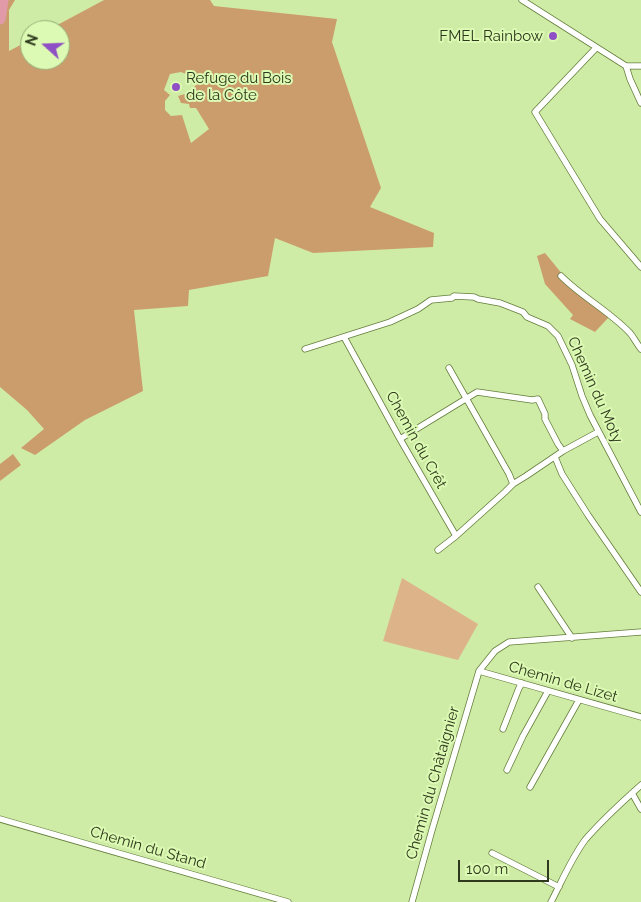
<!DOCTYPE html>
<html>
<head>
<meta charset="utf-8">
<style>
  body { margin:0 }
  #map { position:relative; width:641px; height:902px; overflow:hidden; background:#cfeca6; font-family:Raleway,sans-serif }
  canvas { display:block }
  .north { position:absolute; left:20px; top:20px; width:50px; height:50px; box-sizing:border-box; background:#dcfab3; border:1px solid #96ad77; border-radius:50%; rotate:290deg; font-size:14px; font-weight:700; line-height:20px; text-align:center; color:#2e391d }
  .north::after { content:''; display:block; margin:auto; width:18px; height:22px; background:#9050c5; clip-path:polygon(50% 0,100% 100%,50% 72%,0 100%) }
  .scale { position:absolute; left:458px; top:860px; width:91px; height:22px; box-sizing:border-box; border:2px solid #2e391d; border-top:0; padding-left:6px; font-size:15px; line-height:18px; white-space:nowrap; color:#2e391d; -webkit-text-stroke:4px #dcfab3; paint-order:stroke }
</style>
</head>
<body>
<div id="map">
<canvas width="641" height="902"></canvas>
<div class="north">N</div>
<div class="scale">100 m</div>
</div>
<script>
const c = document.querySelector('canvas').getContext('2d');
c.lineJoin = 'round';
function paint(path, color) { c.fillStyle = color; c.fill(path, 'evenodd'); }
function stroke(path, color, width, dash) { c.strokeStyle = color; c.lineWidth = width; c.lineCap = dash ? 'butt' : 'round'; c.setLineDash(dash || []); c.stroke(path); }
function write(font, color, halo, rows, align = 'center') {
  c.font = font + ' Raleway,sans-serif'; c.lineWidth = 4; c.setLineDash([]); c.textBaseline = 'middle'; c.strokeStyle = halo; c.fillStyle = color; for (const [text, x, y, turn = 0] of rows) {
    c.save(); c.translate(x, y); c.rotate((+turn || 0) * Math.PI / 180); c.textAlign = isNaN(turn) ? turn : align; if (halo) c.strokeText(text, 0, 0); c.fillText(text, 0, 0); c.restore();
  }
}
const green = new Path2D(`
  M402 578 478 624 458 660 410 648 383 641Z`);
const forest = new Path2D(`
  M0 0H15L9 10V51L30 40V60H60V30H48L104 0H210L214 6 337 19 332 42 381 188 370 207 434 233 433 247 313 253 275 238 268 276 189 290 188 306 134 310 143 391 85 420 35 455 21 448 44 429 27 410 0 387ZM181 72 196 78 198 83 188 93 178 96 181 103 189 104 190 108H196L209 129 191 143 182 115 171 116 165 110V101L170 95 164 90 170 74Z
  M545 253 568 281 609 317 595 332 570 319 573 315 545 284 537 256Z
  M13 454 21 465 0 481V464Z`);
const river = new Path2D(`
  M0 19 3 0`);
const minor = new Path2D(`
  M522 0 626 66 630 79 641 103
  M596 48 535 112 600 219 641 267
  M626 66H641
  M561 276C582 297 609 311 630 333 634 338 637 344 641 349
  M344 337 400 439 456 536 438 550
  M305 349 390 322 418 309 431 300 452 298 454 296 474 297 478 299 500 303 523 312 527 317 548 326 558 336 572 365 582 396 590 415 641 512
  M449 368 509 474 513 484
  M400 439 477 392 532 400 538 399 545 414V419L558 444 563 451
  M555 457 562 474 588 515 641 592
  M456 536 505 492 513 484 526 476 563 451 598 432
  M538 587 572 638
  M479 671 641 717
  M503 729 519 688 522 683
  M507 770 523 736 548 691
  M530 787 579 700
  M632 793 641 809
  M0 819 288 902
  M492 853 559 887
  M412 902 432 830 479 671 495 651 509 642 641 632
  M551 902C562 881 571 859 585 840 601 821 622 802 641 785`);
const markers = [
  [553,36,5,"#9050c5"],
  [176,87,5,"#9050c5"]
];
const poiNames = [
  ["FMEL Rainbow",543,36],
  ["Refuge du Bois",186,78,"left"],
  ["de la Côte",186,95,"left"]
];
const streetNames = [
  ["Chemin du Moty",595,390,66],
  ["Chemin du Crêt",416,440,61],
  ["Chemin de Lizet",563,682,16],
  ["Chemin du Châtaignier",433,783,-74],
  ["Chemin du Stand",148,848,16]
];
paint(green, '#ddb48a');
paint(forest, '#cc9d6c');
stroke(river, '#e19aa8', 11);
stroke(minor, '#647d3b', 7);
stroke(minor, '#fff', 5.5);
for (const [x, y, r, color] of markers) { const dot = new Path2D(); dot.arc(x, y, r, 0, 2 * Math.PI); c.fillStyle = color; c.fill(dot); stroke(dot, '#dcfab3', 2); }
write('15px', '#2e391d', '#dcfab3', poiNames, 'right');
write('15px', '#2e391d', '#dcfab3', streetNames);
</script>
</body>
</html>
